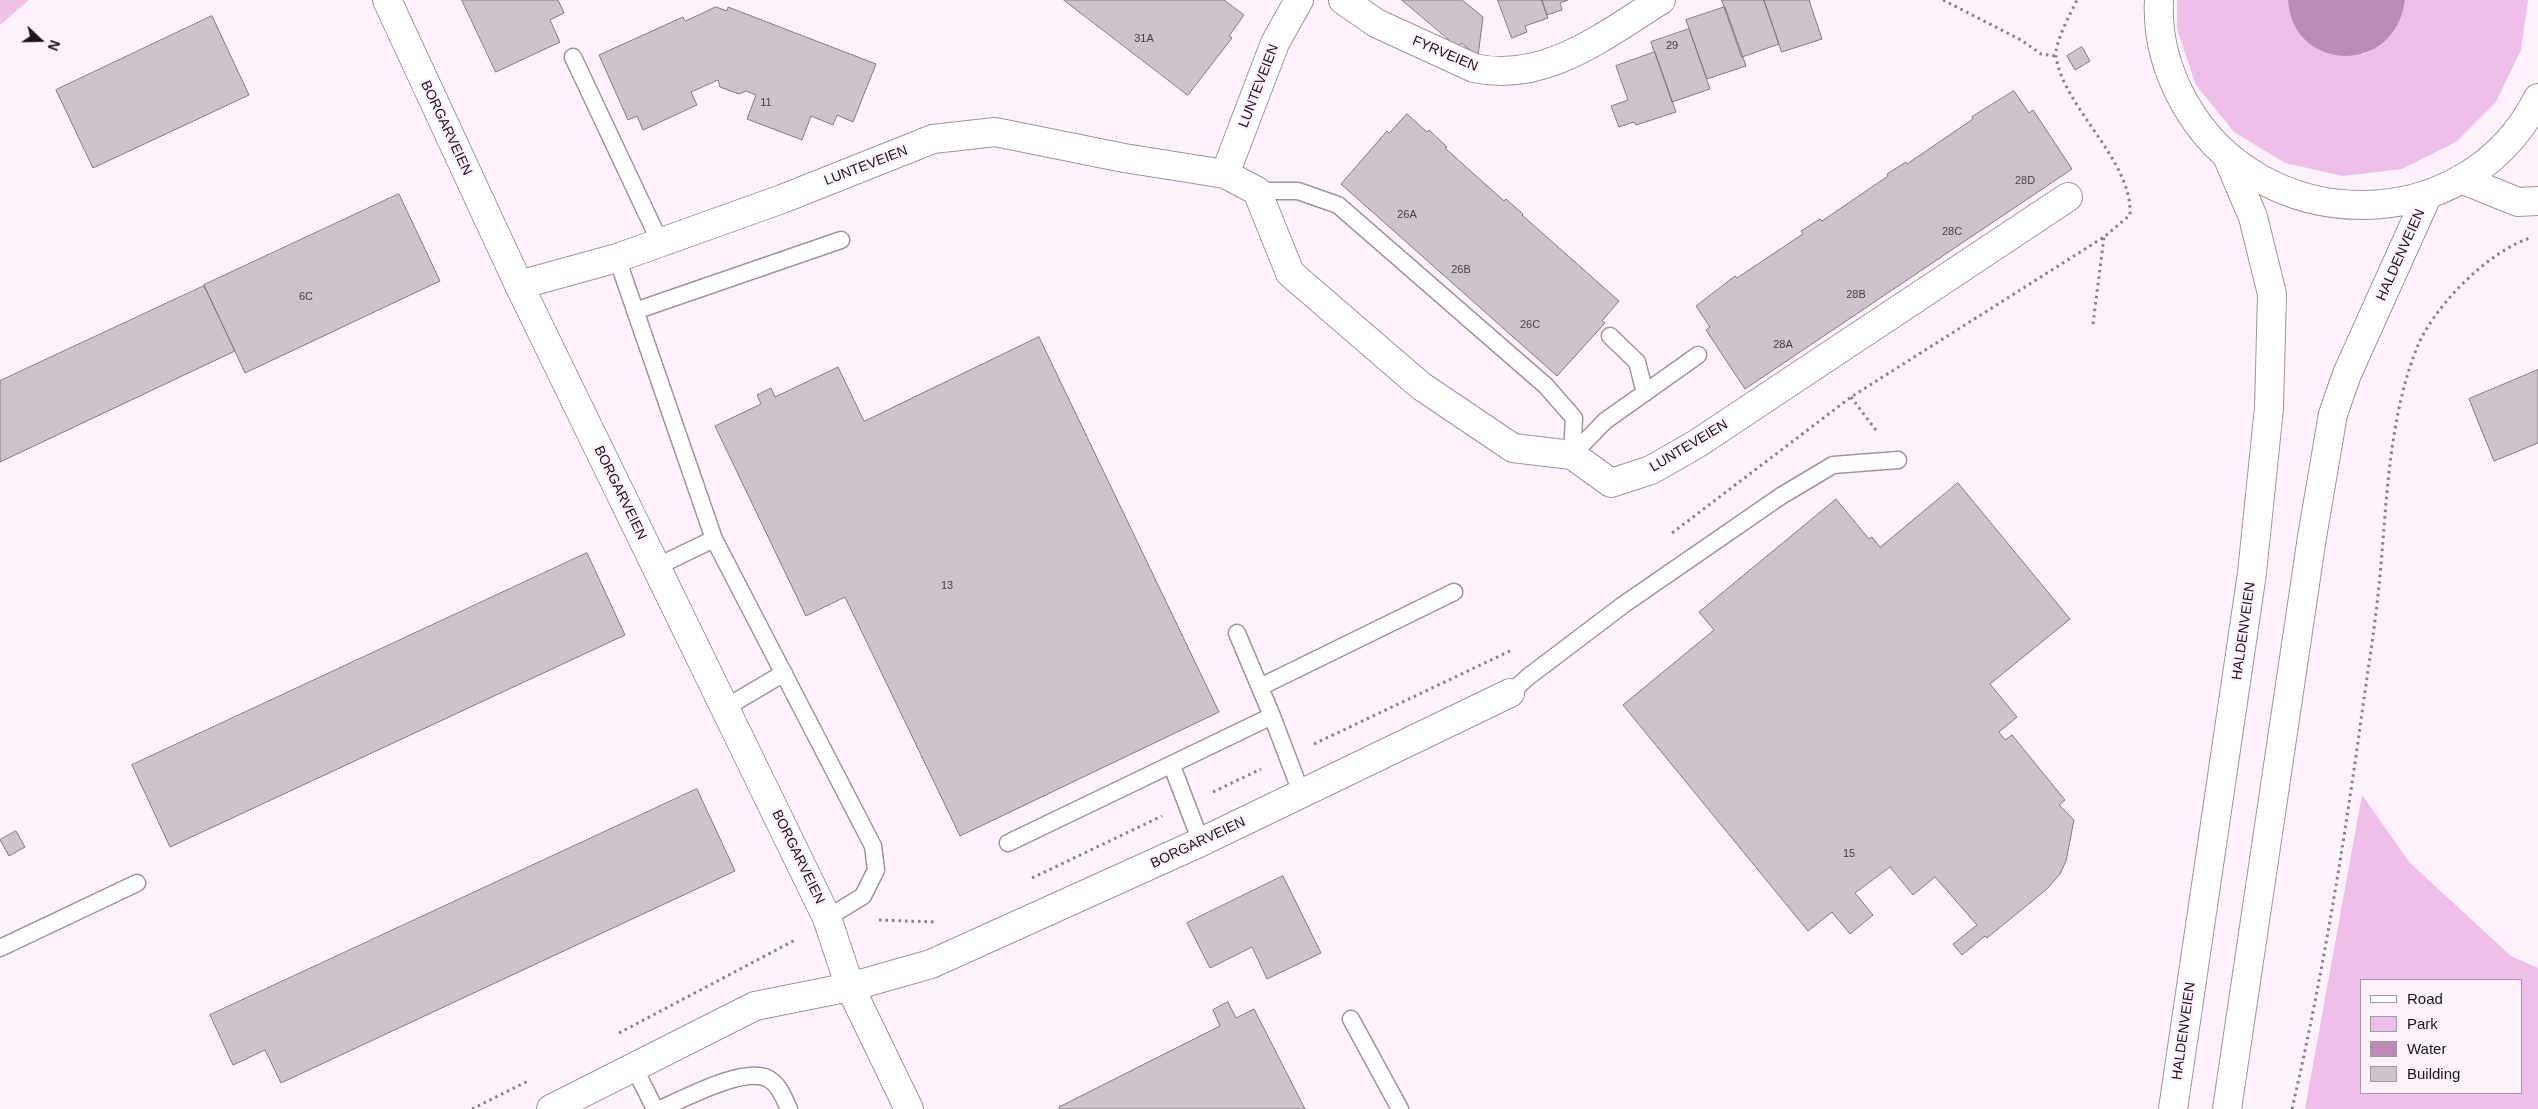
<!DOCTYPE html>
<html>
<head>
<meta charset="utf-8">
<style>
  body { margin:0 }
  #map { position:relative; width:2538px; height:1109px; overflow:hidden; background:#fff2fd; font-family:Helvetica,sans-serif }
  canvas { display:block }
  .legend { position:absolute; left:2360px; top:979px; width:162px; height:115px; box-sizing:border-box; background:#fff2fd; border:1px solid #a399a1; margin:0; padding:6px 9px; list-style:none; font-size:15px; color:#191418 }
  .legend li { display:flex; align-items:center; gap:10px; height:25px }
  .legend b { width:25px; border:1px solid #a399a1 }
  .north { position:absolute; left:15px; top:15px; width:50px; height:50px; -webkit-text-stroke:4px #fff2fd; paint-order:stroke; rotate:111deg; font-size:14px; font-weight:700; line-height:20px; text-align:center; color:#191418 }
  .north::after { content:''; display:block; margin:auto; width:18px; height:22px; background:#191418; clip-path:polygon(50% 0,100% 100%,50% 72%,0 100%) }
</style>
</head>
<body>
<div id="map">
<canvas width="2538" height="1109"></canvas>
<ul class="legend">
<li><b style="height:6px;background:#fff"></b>Road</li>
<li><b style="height:14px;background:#efbfe9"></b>Park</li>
<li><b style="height:14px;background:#bb8bb6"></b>Water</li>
<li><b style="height:14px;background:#cfc2cd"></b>Building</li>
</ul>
<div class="north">N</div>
</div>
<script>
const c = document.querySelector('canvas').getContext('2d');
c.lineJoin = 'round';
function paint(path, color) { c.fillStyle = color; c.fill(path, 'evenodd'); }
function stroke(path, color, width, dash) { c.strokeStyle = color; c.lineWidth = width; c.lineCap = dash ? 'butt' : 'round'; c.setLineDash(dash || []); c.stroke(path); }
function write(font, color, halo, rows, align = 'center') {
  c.font = font + ' Helvetica,sans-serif'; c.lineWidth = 4.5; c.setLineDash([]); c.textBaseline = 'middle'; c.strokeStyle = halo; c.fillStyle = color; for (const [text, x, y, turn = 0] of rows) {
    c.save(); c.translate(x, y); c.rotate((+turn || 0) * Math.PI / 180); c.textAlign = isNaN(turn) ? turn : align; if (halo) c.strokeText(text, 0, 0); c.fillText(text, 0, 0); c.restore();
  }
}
const green = new Path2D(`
  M0 0H29L0 25Z
  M2177 0H2288L2289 10 2362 55C2388 43 2401 28 2405 0H2528L2521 50 2496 102 2456 142 2402 169 2343 176 2285 163 2234 132 2196 85 2177 29Z
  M2362 795 2410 863 2511 956 2538 968V1109H2305ZM2362 980H2522V1093H2362Z`);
const water = new Path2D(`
  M2288 0H2405C2395 77 2292 72 2288 0Z`);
const building = new Path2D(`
  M462 0H558L564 13 550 20 560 42 496 72Z
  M1064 0H1224L1244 15 1229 36 1232 38 1188 95Z
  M1402 0H1462L1483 17 1478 56 1461 43 1458 47Z
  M1498 0H1542L1548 18 1525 26 1527 32 1512 38Z
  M1542 0H1568L1560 3 1562 10 1547 15Z
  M1722 0H1764L1779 44 1742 57Z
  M1764 0H1809L1822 39 1782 52Z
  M716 7 727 11 728 7 876 64 853 122 837 115 833 125 811 116 802 140 747 119 756 95 746 91 739 94 720 87 718 80 691 92 697 105 643 130 637 116 628 120 599 55 683 17 685 21Z
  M1725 7 1746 66 1707 79 1686 20Z
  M212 16 249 95 93 168 56 90Z
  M1689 29 1710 89 1672 102 1651 42Z
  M2082 47 2090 61 2075 70 2067 56Z
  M1655 52 1676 112 1636 125 1634 122 1619 127 1611 106 1628 100 1616 66Z
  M2014 91 2029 113 2033 110 2072 169 1745 389 1706 330 1710 327 1696 306 1735 276 1737 278 1803 234 1801 231 1820 219 1822 221 1888 176 1887 174 1906 162 1907 164 1973 119 1972 117Z
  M1407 114 1427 132 1429 130 1447 147 1445 148 1504 201 1506 199 1523 214 1522 215 1619 301 1602 321 1605 323 1557 376 1341 184 1387 131 1389 133Z
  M399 194 440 281 245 373 204 285Z
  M204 286 235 351 0 462V381Z
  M1039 337 1219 712 960 836 845 597 806 616 715 426 761 404 757 395 771 388 775 397 838 367 864 421Z
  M2538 370V443L2494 461 2469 399Z
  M1958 483 2070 619 1990 684 2017 717 1999 732 2005 740 2012 735 2065 800 2059 805 2074 820 2066 861 2060 874 2047 889 1987 938 1985 936 1962 955 1953 944 1977 925 1935 877 1913 895 1890 867 1855 893 1873 915 1850 934 1832 912 1808 931 1623 705 1714 630 1699 612 1836 499 1869 539 1872 537 1880 547Z
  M587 553 625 635 170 847 132 765Z
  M697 789 735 871 281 1083 265 1050 233 1065 210 1015Z
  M16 831 25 847 9 856 0 840Z
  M1283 876 1321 953 1267 979 1252 947 1210 968 1187 923Z
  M1228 1002 1236 1018 1254 1009 1305 1109H1060L1059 1107 1220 1026 1213 1010Z`);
const path = new Path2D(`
  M1943 0 2021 40 2041 54 2056 56
  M2093 324 2104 237
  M1851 397 1878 433
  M1672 533 1851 397 2104 237 2130 215C2133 161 2064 108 2056 57 2054 43 2071 13 2077 0
  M1314 744 1512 650
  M1213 792 1261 769
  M1032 878 1162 816
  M879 920 936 922
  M619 1033 797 939
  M472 1109 530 1080
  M2292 1109C2321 984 2341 862 2359 735 2365 688 2373 642 2378 595 2387 514 2386 428 2416 350 2432 308 2487 252 2530 238`);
const service = new Path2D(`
  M573 57 660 242
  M1257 191H1298L1338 205 1546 386 1574 418 1572 455
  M617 258 714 539 873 846 876 870 863 896 827 918
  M635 311 841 240
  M1610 336 1637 362 1645 393
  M1572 455 1605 421 1698 355
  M656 567 714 539
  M1237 633 1272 716 1302 795
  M1260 687 1454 592
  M1510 693 1528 677 1623 605 1781 496 1833 465 1898 460
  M725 708 784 673
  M1172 766 1201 842
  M1008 843 1272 716
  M0 948 137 883
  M1351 1019 1400 1109
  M634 1067 655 1109
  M660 1109C684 1099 742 1067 767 1078 779 1084 784 1098 789 1109`);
const minor = new Path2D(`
  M387 0 519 285 827 918 850 987 909 1109
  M1343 0 1376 23 1474 68C1544 84 1605 35 1661 0
  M1225 174 1275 43 1299 0
  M519 285 617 258 782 199 933 139 995 132 1124 158 1225 174 1257 191 1290 273 1421 386 1513 448 1572 455 1611 483 1651 470 1698 443 2068 197
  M551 1109 755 1006 850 987 931 964 1201 842 1510 693`);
const secondary = new Path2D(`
  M2461 179 2518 202 2538 201`);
const trunk = new Path2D(`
  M2159 0C2157 35 2167 71 2184 102 2260 239 2466 241 2538 98
  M2173 1109 2252 573 2269 408 2272 294 2253 217 2227 156
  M2227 1109 2312 537 2333 414 2347 374 2428 194`);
const numberNames = [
  ["31A",1144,39],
  ["29",1672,46],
  ["11",766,103],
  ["28D",2025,181],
  ["26A",1407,215],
  ["28C",1952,232],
  ["26B",1461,270],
  ["28B",1856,295],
  ["6C",306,297],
  ["26C",1530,325],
  ["28A",1783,345],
  ["13",947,586],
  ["15",1849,854]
];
const streetNames = [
  ["FYRVEIEN",1445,54,23],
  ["LUNTEVEIEN",1259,86,-69],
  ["BORGARVEIEN",446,128,65],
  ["LUNTEVEIEN",866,166,-21],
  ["HALDENVEIEN",2401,255,-66],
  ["LUNTEVEIEN",1689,446,-31],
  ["BORGARVEIEN",620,493,64],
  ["HALDENVEIEN",2244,631,-82],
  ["BORGARVEIEN",1198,843,-25],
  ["BORGARVEIEN",798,857,64],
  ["HALDENVEIEN",2184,1031,-82]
];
paint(green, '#efbfe9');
paint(water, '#bb8bb6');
paint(building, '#cfc2cd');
stroke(building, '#847882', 1);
stroke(service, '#a0949e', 19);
stroke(minor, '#a0949e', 30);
stroke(secondary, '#a0949e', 30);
stroke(trunk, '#a0949e', 30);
stroke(path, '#887f87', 3, [2.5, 4]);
stroke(service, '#fff', 16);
stroke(minor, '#fff', 28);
stroke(secondary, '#fff', 28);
stroke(trunk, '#fff', 28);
write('11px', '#464045', null, numberNames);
write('14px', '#191418', '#fff2fd', streetNames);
</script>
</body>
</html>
